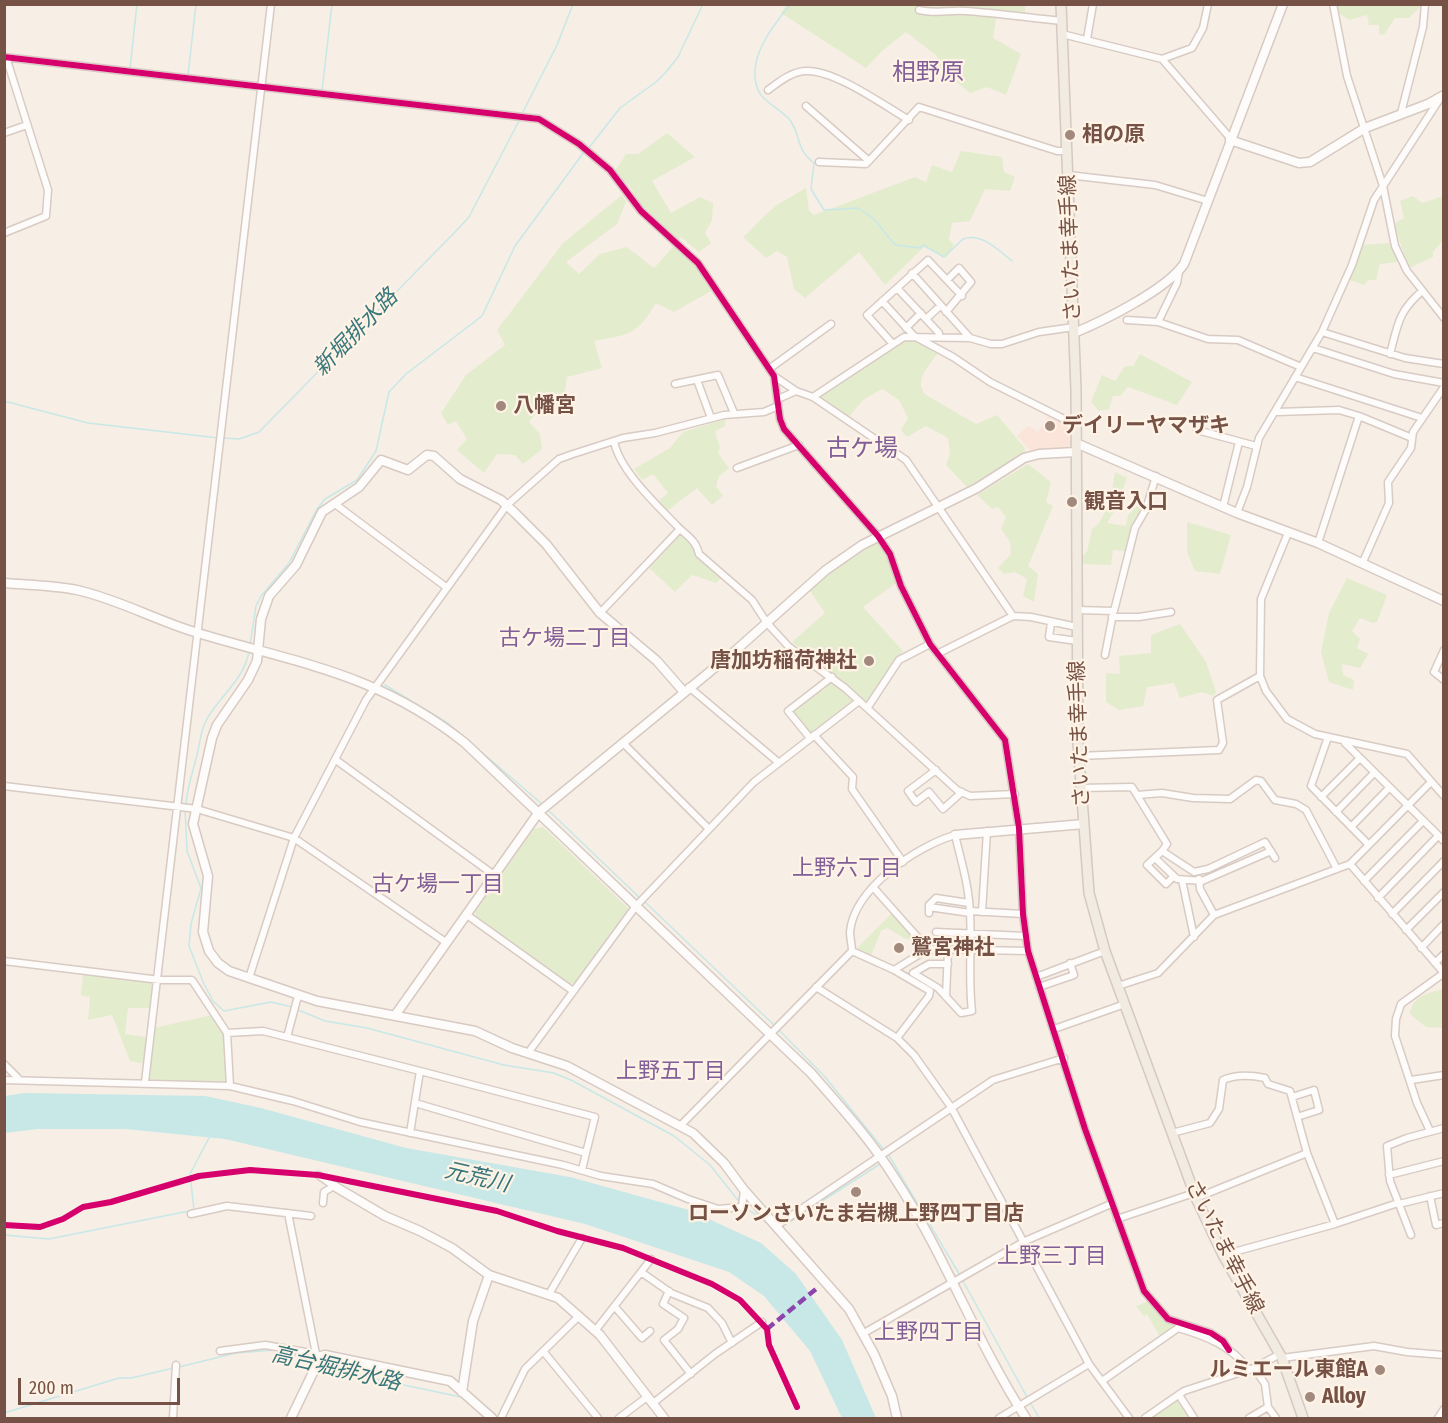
<!DOCTYPE html>
<html>
<head>
<meta charset="utf-8">
<style>
  body { margin:0 }
  #map { position:relative; width:1448px; height:1423px; overflow:hidden; background:#f7eee5; font-family:"Fira Sans Condensed",sans-serif }
  canvas { display:block }
  .frame { position:absolute; inset:0; border:6px solid #755245; pointer-events:none }
  .scale { position:absolute; left:18px; top:1378px; width:162px; height:27px; box-sizing:border-box; border:3px solid #755245; border-top:0; padding-left:8px; font-size:18px; line-height:21px; white-space:nowrap; color:#755245; -webkit-text-stroke:4px #fff3e6; paint-order:stroke }
</style>
</head>
<body>
<div id="map">
<canvas width="1448" height="1423"></canvas>
<div class="frame"></div>
<div class="scale">200 m</div>
</div>
<script>
const c = document.querySelector('canvas').getContext('2d');
c.lineJoin = 'round';
function paint(path, color) { c.fillStyle = color; c.fill(path, 'evenodd'); }
function stroke(path, color, width, dash) { c.strokeStyle = color; c.lineWidth = width; c.lineCap = dash ? 'butt' : 'round'; c.setLineDash(dash || []); c.stroke(path); }
function write(font, color, halo, rows, align = 'center') {
  c.font = font + ' "Fira Sans Condensed","Noto Sans JP",sans-serif'; c.lineWidth = 4.5; c.setLineDash([]); c.textBaseline = 'middle'; c.strokeStyle = halo; c.fillStyle = color; for (const [text, x, y, turn = 0] of rows) {
    c.save(); c.translate(x, y); c.rotate((+turn || 0) * Math.PI / 180); c.textAlign = isNaN(turn) ? turn : align; if (halo) c.strokeText(text, 0, 0); c.fillText(text, 0, 0); c.restore();
  }
}
const commercial = new Path2D(`
  M1049 415 1069 425 1070 445 1067 449 1031 451 1017 436 1028 426 1038 432Z`);
const green = new Path2D(`
  M787 4 1025 5V14L997 12 993 38 1021 54 1006 95 987 87 970 93 938 67 937 56 906 32 882 51 866 68 781 13Z
  M1337 5V4L1422 5 1409 18H1395L1384 35 1379 34V25H1369L1367 15 1349 20 1339 13Z
  M667 133 695 157 652 181 671 213 700 197 713 203 712 220 705 233 711 243 699 252 681 237 678 241 643 208 631 188 615 171 626 154H638Z
  M961 151 1002 157 1004 172 1015 177 1010 191 985 189 970 221 952 223 949 240 954 245 946 257 924 247 885 285 859 252 805 298 794 289 787 257 777 251 766 258 743 237 775 206 806 188 809 211 814 215 915 177 926 182 932 165 952 172Z
  M622 195 626 202 617 224 566 262 579 274 600 254 627 247 654 268 674 246 694 262 711 291 674 312 656 303C636 336 630 334 594 341L602 368 567 377 562 412 545 401 529 422 540 434 542 449 523 464 515 455 497 454 484 473 457 450 467 439 456 421 448 425 441 413 466 375 505 345 497 330 563 243Z
  M1413 196 1422 203 1443 196V240L1433 252V257L1409 268 1394 224 1404 218 1400 201Z
  M1389 243 1398 262 1380 264 1376 280H1368L1364 285 1350 280 1362 245Z
  M905 340H916L937 354C928 367 913 381 926 395L976 424 997 415 1024 447 1026 454 967 487 946 465 950 453 948 438 926 426 907 437 901 430 908 418 899 400 882 389 863 400 849 417 818 398Z
  M1140 354 1192 382 1177 405 1128 387 1120 396H1113L1109 409 1099 411 1091 402 1102 375 1115 381 1125 366H1133Z
  M725 419V426L715 431 720 448 718 453 729 468 719 476 716 486 723 496 712 505 697 488 667 511 659 500 668 493 653 474 642 480 634 469 670 448 683 432Z
  M1028 464 1051 482 1046 502 1053 506 1028 566 1038 574 1034 602 1023 596 1027 579 1015 572 1004 574 998 568 1011 554 1010 542 1001 529 1006 517 998 507 992 509 977 495Z
  M1115 472 1127 478 1116 508 1107 523 1126 526 1128 515 1137 506 1142 510 1132 524 1125 551 1113 550 1111 565 1082 564V556L1087 552 1092 529 1099 523 1110 503Z
  M1187 522 1231 535 1220 574 1195 571 1187 552Z
  M680 534 694 545 722 577 716 583 692 575 675 592 649 568Z
  M878 541 888 555 896 583 863 607 903 651 867 703 792 642 825 613 810 591 835 569Z
  M1347 578 1387 595 1377 622 1372 623 1360 618 1352 631 1360 639 1357 648 1368 654 1360 668 1342 664 1343 675 1354 680 1353 690 1329 682 1321 652 1329 613Z
  M1180 624 1206 662 1216 692 1213 696 1202 692 1180 698 1174 683 1147 687 1143 706 1119 710 1106 702V673L1120 674 1119 656 1151 653V635Z
  M831 681 853 698V702L809 734 793 711Z
  M543 827 630 910 576 983 569 984 476 918 475 912 534 829Z
  M893 912 918 940 906 939 887 928 881 931 871 956 859 951 858 947Z
  M83 975 153 982 150 1008H128L125 1034 146 1037 154 1028 212 1015 225 1037 228 1083 150 1079 151 1065 130 1061 112 1015 88 1020 90 997 81 995Z
  M1443 989V1028L1426 1027 1410 1014C1412 996 1428 993 1443 989Z
  M1149 1301 1166 1321 1179 1326 1160 1337 1147 1314 1144 1316 1136 1306Z
  M1176 1400H1179L1191 1418H1150Z`);
const water = new Path2D(`
  M24 1093 205 1096 261 1108 406 1148 570 1177 689 1210 761 1243 796 1274 842 1340 876 1418H842L810 1351 764 1296 729 1272 585 1224 225 1139 125 1129H38L5 1133V1096Z`);
const stream = new Path2D(`
  M791 4C773 25 744 61 759 92 765 103 782 110 790 120 802 138 795 148 814 163L811 189 824 210 858 208 874 219 895 245 920 248 923 245 944 257 963 239C981 232 998 250 1012 261
  M130 68 137 4
  M188 75 196 4
  M322 91 332 4
  M522 114 557 45 573 4
  M588 149 620 108 656 82 666 72 678 57 703 4
  M4 401 88 423 219 438
  M224 438 239 439 259 432 455 232 469 217 520 119
  M250 645 256 606 261 596 289 563 317 509 325 499 357 480 376 451 389 392 406 374 482 316 515 246 584 152
  M385 685 449 724 542 804
  M186 804C187 788 192 775 196 759 201 741 200 726 212 711 226 691 244 677 249 652
  M185 809 187 851 201 888 191 924 189 946 204 984 213 1001 224 1011 271 1002 292 1007
  M547 809 641 899
  M645 902 774 1025
  M296 1009 325 1021 367 1028 504 1065 554 1073 573 1081 674 1136 710 1165 741 1204
  M777 1028 825 1077 885 1151
  M888 1154 961 1277
  M745 1207 776 1230
  M780 1228 880 1164
  M4 1235 49 1239 194 1210 190 1174 210 1136
  M963 1281 1027 1397
  M322 1364 366 1377 461 1397 486 1418
  M179 1367 236 1353 274 1350 315 1362
  M1030 1402 1039 1418
  M4 1413 119 1378H131L174 1368`);
const street = new Path2D(`
  M1333 4 1347 76 1383 186 1395 246 1407 271 1444 318
  M919 10C936 14 949 10 965 11 997 13 1030 18 1062 21
  M1062 34 1162 59 1231 139
  M1087 39 1093 4
  M4 57 539 119 579 144 610 170 641 211 698 263 774 376 780 419 784 429 878 536 890 554 901 586 930 644 1005 740 1019 828 1023 914 1028 951 1085 1129 1144 1291 1168 1319 1211 1333 1223 1341 1229 1350
  M1162 59 1192 48 1203 28 1208 4
  M768 90C779 82 791 72 805 71 834 69 883 105 909 120
  M806 106 869 161
  M1401 113 1423 27 1425 4
  M4 133 27 125
  M819 162 866 164 919 107 1057 151H1067
  M1068 175 1155 185 1208 201
  M4 233 46 216 48 190 6 57
  M912 273 970 338
  M897 288 939 333V337
  M882 301 914 336 953 357 990 382 1076 425
  M946 312 971 282 959 268 947 280
  M926 319 940 306
  M1127 320 1158 322 1177 283 1179 272
  M1158 322 1208 339 1238 340 1301 367
  M906 328 921 313
  M1322 332 1405 358 1444 364
  M892 343 867 315 928 260 962 296
  M1313 348 1394 374 1444 383
  M1390 354C1398 324 1398 312 1422 291
  M769 369 831 324
  M774 376 796 391 813 397 906 460 1013 616
  M1295 377 1422 418
  M697 380 711 418
  M675 384 718 375 734 413
  M813 397 904 337 970 338 991 344H1002L1039 332 1074 327
  M778 399 796 391
  M1277 412 1339 410 1359 416 1412 438
  M1197 430 1256 446
  M614 441C619 470 657 505 677 526 687 536 696 540 699 554L752 600 767 623 789 647 845 688 957 790 970 796 1015 794
  M737 468 799 445
  M335 504 446 587
  M1223 507 1239 442
  M1237 513 1247 487 1259 438 1322 332 1352 265 1374 200 1441 97
  M1288 533 1261 599 1260 676 1266 691 1287 719 1315 734 1407 754 1444 796
  M1318 543 1359 416
  M1362 564 1389 503 1388 482 1411 448 1413 432 1444 387
  M1077 610 1114 611 1135 528 1146 509 1156 476
  M600 613 680 529
  M1112 617H1139L1171 612
  M1051 623 1049 637 1077 641
  M1444 650 1434 672 1444 680
  M939 653 1013 616 1031 617 1077 627
  M1105 655 1113 614
  M689 687 778 762
  M868 707 899 660 930 644
  M814 735 853 777 852 789 903 862
  M1328 737 1311 786 1368 844
  M810 738 788 711 832 677
  M623 743 709 829
  M1345 743 1444 841
  M1079 756 1219 750 1223 743 1217 700 1260 676
  M336 760 494 875
  M936 770 908 791 916 802 929 792 943 809 962 792
  M4 786 197 809 294 838 447 943
  M1081 788 1132 787 1167 844 1162 851 1194 872 1208 869 1265 842 1275 858
  M1137 795 1162 793 1193 798 1230 799 1256 780 1261 781 1275 800 1296 804 1306 810 1337 869
  M1321 797 1359 759
  M1336 812 1374 773
  M1351 827 1389 788
  M1162 851 1147 865 1166 884 1174 876
  M1155 858 1177 879 1202 881 1271 851
  M1350 864 1444 973
  M1199 879 1200 889 1214 915
  M1182 880 1194 937
  M1364 881 1423 821
  M873 887 928 949
  M1378 898 1438 836
  M929 907 970 913
  M970 911 1023 914
  M982 912 987 831
  M929 913V905L936 898 969 903
  M1392 914 1444 861
  M467 915 573 991
  M1406 930 1444 892
  M936 932 1026 936
  M1421 948 1444 924
  M852 951C852 945 850 938 850 932 854 888 917 846 955 835 961 860 969 886 970 913 972 946 968 978 972 1011L961 1013 938 988 913 973 929 964H948
  M852 951 894 970 930 991 929 996 897 1038
  M4 961 160 980H192L227 1033 263 1031 420 1071 410 1133
  M1435 963 1444 954
  M894 970 928 949 1028 951
  M1036 977 1105 951
  M249 978 294 838 366 700 507 505 559 459 573 454 623 438 655 433 724 415 764 412 778 406
  M1118 986 1158 973 1214 915 1350 864 1431 782
  M816 987 897 1038 914 1055 951 1107 1089 1364 1129 1418
  M1039 987 1074 975 1070 963
  M946 997 948 950
  M1054 1029 1125 1004
  M227 1033 230 1086
  M287 1037 298 996
  M528 1053 636 906 754 782 859 701
  M4 1064 18 1078
  M420 1071 595 1117 586 1153
  M4 1080 230 1086 293 1101 360 1122 563 1165 601 1176 653 1184 688 1199 718 1209 742 1207 744 1190
  M1411 1080 1444 1075
  M145 1082 271 4
  M1292 1097 1314 1090 1319 1110 1297 1117
  M415 1103 586 1153 582 1170
  M681 1125 852 951
  M1430 1131 1417 1103 1395 1036 1396 1019 1401 1004 1444 973
  M1172 1133 1210 1123 1219 1109 1223 1080C1236 1074 1251 1075 1265 1078L1268 1084 1290 1091 1307 1153 1335 1224
  M318 1175 334 1186 324 1192 323 1203
  M1389 1175 1444 1161
  M1430 1196 1436 1225 1444 1223
  M1196 1198 1307 1153
  M1399 1204 1444 1193
  M288 1213 316 1354
  M191 1214 227 1206 311 1216
  M1117 1219 1194 1193
  M776 1226 993 1080 1064 1058
  M1411 1235 1390 1181 1387 1146 1407 1138 1444 1128
  M1223 1255 1335 1224 1398 1203
  M641 1272 651 1259
  M669 1291 663 1304 684 1318 678 1329 664 1340 691 1374
  M549 1294 582 1238
  M616 1308 642 1338 650 1331
  M595 1331 641 1272 671 1293 708 1308 722 1323 732 1343
  M864 1333 1025 1241 1111 1204
  M220 1351 265 1345 317 1354
  M543 1351 598 1418
  M1282 1358 1374 1346 1407 1352 1444 1355
  M1254 1368 1265 1384 1268 1407 1276 1418
  M1102 1381 1178 1328C1206 1336 1232 1346 1249 1370
  M1179 1395 1194 1418
  M652 1404 715 1354 762 1322
  M173 1418 176 1365
  M501 1418 525 1369 579 1316
  M619 1418 647 1397
  M999 1418 1089 1364
  M1145 1418 1184 1391 1254 1368 1280 1354
  M1249 1418 1268 1407
  M1438 1418 1444 1409`);
const secondary = new Path2D(`
  M1230 140 1299 163 1310 162 1365 128 1428 104 1444 95
  M1074 333C1103 321 1166 290 1184 264L1283 4
  M1076 443 1237 513 1318 543 1444 601
  M4 583C28 585 54 585 77 590 118 599 157 621 198 633 300 664 377 673 465 743L811 1073C841 1107 870 1139 894 1177 945 1254 976 1342 1026 1418
  M684 692 657 661 600 613 546 544 516 514 501 500 460 479 434 456 427 455 408 470 381 460 359 487 322 512 296 565 269 596 261 619 257 661 248 680 217 725 212 738 193 824 208 876 203 932 209 951 218 963 229 971 317 1001 475 1031 512 1048 567 1066 693 1133 724 1163 744 1190 849 1309 874 1354 892 1396 897 1418
  M955 835 1084 824
  M396 1014 539 812 735 651 826 570 862 545 977 488 1024 458 1039 454 1076 452
  M334 1186 385 1216 420 1231 452 1248 489 1275 558 1298 600 1335 664 1418
  M462 1392 473 1321 489 1275
  M291 1418 321 1356 325 1355 450 1381 492 1418`);
const primary = new Path2D(`
  M1061 4 1076 390 1078 744 1089 893 1105 951 1196 1198 1223 1255 1282 1358 1303 1418`);
const quiet = new Path2D(`
  M767 1329 816 1289`);
const cycleway = new Path2D(`
  M4 57 539 119 579 144 610 170 641 211 698 263 774 376 780 419 784 429 878 536 890 554 901 586 930 644 1005 740 1019 828 1023 914 1028 951 1085 1129 1144 1291 1168 1319 1211 1333 1223 1341 1229 1350
  M4 1225 40 1227 63 1219 83 1207 111 1202 199 1176 250 1170 318 1175 497 1211 557 1231 623 1248 712 1284 740 1300 767 1329 769 1345 797 1407`);
const markers = [
  [1070,135,6,"#a2897d"],
  [501,406,6,"#a2897d"],
  [1050,426,6,"#a2897d"],
  [1072,502,6,"#a2897d"],
  [869,661,6,"#a2897d"],
  [899,948,6,"#a2897d"],
  [856,1192,6,"#a2897d"],
  [1380,1370,6,"#a2897d"],
  [1310,1397,6,"#a2897d"]
];
const poiNames = [
  ["相の原",1082,135],
  ["八幡宮",513,406],
  ["デイリーヤマザキ",1062,426],
  ["観音入口",1084,502],
  ["唐加坊稲荷神社",857,661,"right"],
  ["鷲宮神社",911,948],
  ["ローソンさいたま岩槻上野四丁目店",856,1214,"center"],
  ["ルミエール東館A",1368,1370,"right"],
  ["Alloy",1322,1397]
];
const streetNames = [
  ["さいたま幸手線",1071,248,-92],
  ["さいたま幸手線",1080,734,-92],
  ["さいたま幸手線",1224,1247,63]
];
const waterNames = [
  ["新堀排水路",356,333,-46],
  ["元荒川",477,1178,13],
  ["高台堀排水路",336,1369,13]
];
const neighbourhoodNames = [
  ["古ケ場二丁目",565,639],
  ["上野六丁目",847,869],
  ["古ケ場一丁目",438,885],
  ["上野五丁目",671,1072],
  ["上野三丁目",1052,1257],
  ["上野四丁目",929,1333]
];
const quarterNames = [
  ["相野原",928,73],
  ["古ケ場",862,449]
];
paint(commercial, '#fbe4da');
paint(green, '#e4ecce');
paint(water, '#c7e8e7');
stroke(stream, '#c7e8e7', 1.5);
stroke(street, '#d8cbc4', 9);
stroke(secondary, '#d7cac2', 11);
stroke(primary, '#d5c9c2', 12);
stroke(street, '#fefcfb', 6);
stroke(secondary, '#fefcfb', 8);
stroke(primary, '#f2ebe2', 9);
stroke(quiet, '#8e44ad', 4.5, [9, 4.5]);
stroke(cycleway, '#d6006c', 6);
for (const [x, y, r, color] of markers) { const dot = new Path2D(); dot.arc(x, y, r, 0, 2 * Math.PI); c.fillStyle = color; c.fill(dot); stroke(dot, '#fff3e6', 2); }
write('bold 21px', '#755245', '#fff3e6', poiNames, 'left');
write('21px', '#755245', '#fff3e6', streetNames);
write('italic 22px', '#38777c', '#fff3e6', waterNames);
write('22px', '#816099', '#fff3e6', neighbourhoodNames);
write('24px', '#816099', '#fff3e6', quarterNames);
</script>
</body>
</html>
